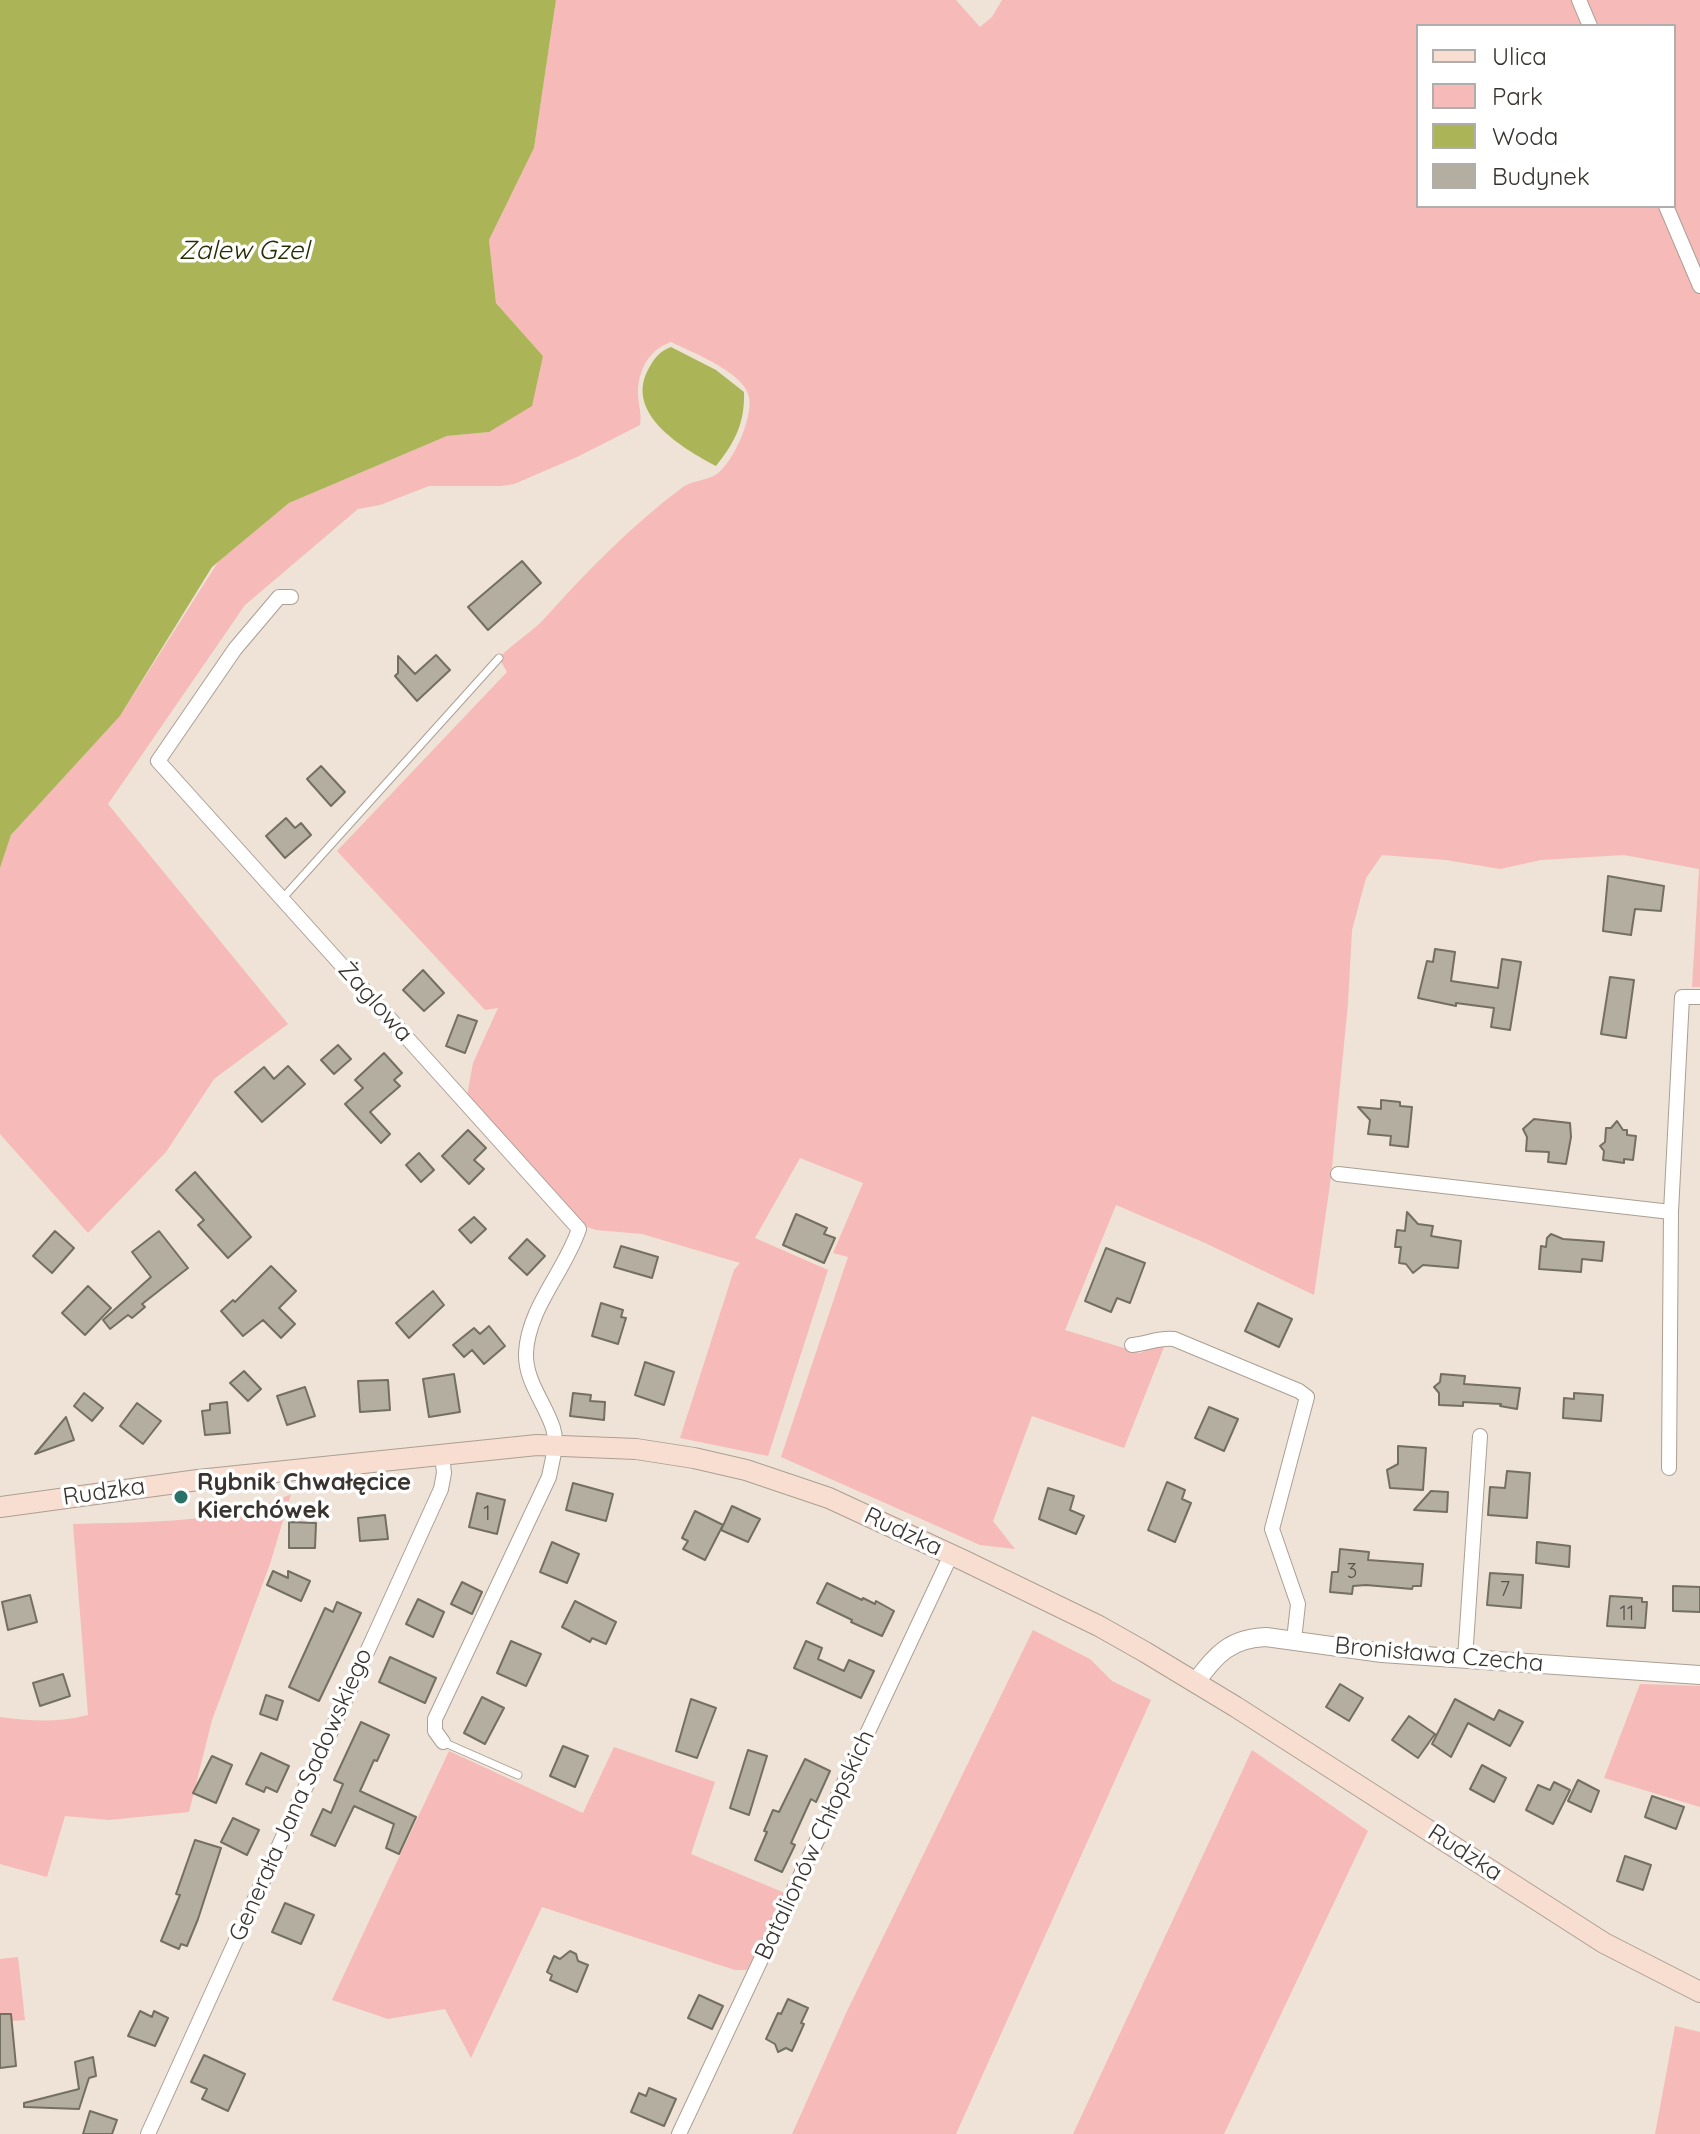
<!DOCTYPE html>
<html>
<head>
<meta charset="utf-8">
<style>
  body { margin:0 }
  #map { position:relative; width:1700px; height:2134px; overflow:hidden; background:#efe2d6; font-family:Quicksand,sans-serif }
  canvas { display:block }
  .legend { position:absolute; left:1416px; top:24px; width:260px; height:184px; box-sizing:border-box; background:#fff; border:2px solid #b0aeac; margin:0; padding:10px 14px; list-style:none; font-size:24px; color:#39342f }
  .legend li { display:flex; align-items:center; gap:16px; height:40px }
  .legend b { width:40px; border:2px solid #b0aeac }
</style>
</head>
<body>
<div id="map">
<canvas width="1700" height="2134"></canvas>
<ul class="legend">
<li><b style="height:10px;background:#f8ddd1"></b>Ulica</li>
<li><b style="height:22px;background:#f6bab8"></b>Park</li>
<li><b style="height:22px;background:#abb558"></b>Woda</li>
<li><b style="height:22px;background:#b3ae9f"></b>Budynek</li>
</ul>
</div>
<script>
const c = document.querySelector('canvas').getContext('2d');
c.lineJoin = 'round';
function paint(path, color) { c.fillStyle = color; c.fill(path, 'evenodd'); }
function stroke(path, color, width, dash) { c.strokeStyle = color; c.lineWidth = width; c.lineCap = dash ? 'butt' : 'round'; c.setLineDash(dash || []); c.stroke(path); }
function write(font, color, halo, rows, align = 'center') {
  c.font = font + ' Quicksand,sans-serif'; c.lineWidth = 7; c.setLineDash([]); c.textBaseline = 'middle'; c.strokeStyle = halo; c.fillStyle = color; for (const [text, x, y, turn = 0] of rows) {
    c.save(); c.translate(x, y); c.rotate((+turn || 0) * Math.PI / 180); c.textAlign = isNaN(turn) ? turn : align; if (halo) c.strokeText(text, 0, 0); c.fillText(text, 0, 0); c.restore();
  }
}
const green = new Path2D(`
  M556 0H956L980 27 992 17 1002 0H1700V987H1692L1699 869 1624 855 1541 860 1500 869 1446 860 1382 855 1366 878 1352 930 1348 1003 1331 1177 1314 1295 1203 1242 1116 1205 1065 1330 1140 1353 1166 1342 1124 1448 1032 1416 993 1521 1015 1549 980 1545 781 1457 848 1257 833 1253 863 1183 800 1158 755 1238 828 1270 768 1456 680 1438 734 1270 740 1263 642 1234 596 1230 581 1225 467 1096 473 1063 498 1008 485 1010 337 851 507 672 499 658C513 643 531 633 545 618 587 571 632 525 683 487 693 480 707 481 717 474 734 461 753 418 749 397 745 373 692 352 671 342 650 349 638 369 638 393 638 404 642 413 640 425L577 457 514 484 501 486H429L380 505 358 509 245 605 108 804 288 1024 214 1079 166 1152 88 1233 0 1134V868L11 835 120 716 218 562 289 503 447 436 489 432 543 356 496 303 489 240 534 148ZM1418 26H1674V206H1418Z
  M291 1494 270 1564 212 1720 189 1812 109 1820 65 1816 47 1877 0 1864V1717C31 1721 58 1723 88 1715L73 1524C137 1522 234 1524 291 1494Z
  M1033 1630 1090 1659 1112 1681 1151 1700 956 2134H792L848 2009Z
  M1640 1684 1700 1686V1807L1604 1778Z
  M614 1747 715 1782 691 1854 785 1893 747 1970H735L542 1907 471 2058 445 2009 388 2019 332 2000 449 1751 583 1813Z
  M1252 1750 1368 1831 1224 2134H1073Z
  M18 1957 25 2020 0 2022V1959Z
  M1675 2026 1700 2032V2134H1655Z`);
const water = new Path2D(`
  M0 0H556L534 148 489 240 496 303 543 356 532 406 489 432 447 436 289 503 212 567 120 716 11 835 0 868Z
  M671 347 716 370 744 392C745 423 735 442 716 466 682 448 623 413 649 368 656 356 659 352 671 347Z`);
const building = new Path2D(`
  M522 561 541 583 488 630 468 607Z
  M436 655 450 670 417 701 395 676 398 673V656L415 674Z
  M321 766 345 792 331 806 307 779Z
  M286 818 295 828 301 823 311 835 285 858 266 836Z
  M1608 876 1664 886 1661 911 1635 909 1631 935 1603 931Z
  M1435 949 1455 952 1451 981 1498 988 1502 959 1521 962 1510 1030 1491 1027 1494 1008 1456 1003V1006L1418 998 1427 961 1433 962Z
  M423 970 444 993 424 1011 403 990Z
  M1610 977 1634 980 1626 1038 1601 1034Z
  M458 1015 477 1021 465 1053 446 1046Z
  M338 1045 351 1059 334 1074 321 1060Z
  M384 1053 402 1073 394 1080 400 1086 370 1112 390 1134 381 1143 345 1104 363 1088 355 1080Z
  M288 1066 305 1084 262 1122 235 1092 264 1067 274 1079Z
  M1381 1100 1400 1102V1106L1412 1107 1408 1147 1390 1145 1391 1136 1368 1134 1370 1120 1358 1107 1381 1109Z
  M1534 1119 1570 1123 1571 1137 1566 1164 1548 1162 1549 1152 1526 1151 1527 1137 1523 1129Z
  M1617 1121 1623 1130H1627V1135L1636 1136 1633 1160 1624 1159V1163L1603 1160 1604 1151 1600 1146 1605 1142 1606 1128H1611Z
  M468 1130 486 1148 474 1160 484 1169 469 1184 442 1156Z
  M419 1153 434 1170 421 1182 406 1165Z
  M195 1172 251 1237 228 1258 198 1225 204 1220 176 1190Z
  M1407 1212 1418 1224 1433 1226 1431 1236 1461 1241 1458 1268 1423 1265 1413 1273 1406 1264 1399 1263 1401 1247H1395L1397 1230 1405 1231Z
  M796 1214 827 1228 824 1234 835 1238 824 1263 783 1245Z
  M474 1217 486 1229 471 1243 459 1230Z
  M55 1231 74 1248 52 1273 33 1256Z
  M159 1231 188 1268 142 1304 145 1307 132 1318 128 1315 110 1329 103 1320 151 1277 132 1252Z
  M1551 1234 1563 1239 1604 1242 1602 1261 1582 1259 1581 1272 1539 1269 1541 1246 1546 1247 1547 1238Z
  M527 1239 545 1256 527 1275 509 1258Z
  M621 1246 658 1257 652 1278 614 1267Z
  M1106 1248 1145 1263 1130 1303 1117 1298 1111 1312 1085 1301Z
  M271 1266 296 1291 279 1308 295 1324 281 1338 263 1320 243 1336 221 1311 233 1300 235 1302Z
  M88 1286 111 1308 85 1335 62 1313Z
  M433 1291 444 1305 409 1338 396 1323Z
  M601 1303 623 1310 621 1317 626 1318 618 1344 592 1336Z
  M1258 1303 1292 1319 1279 1347 1245 1331Z
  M489 1326 505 1346 484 1364 472 1350 464 1357 453 1345 474 1328 480 1334Z
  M645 1362 674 1372 664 1405 635 1395Z
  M244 1371 261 1389 248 1401 230 1383Z
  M454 1374 460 1412 429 1417 423 1379Z
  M1441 1374 1465 1376 1464 1384 1520 1388 1517 1409 1500 1406 1501 1404 1463 1402V1406L1439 1405V1393L1434 1387 1440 1382Z
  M388 1380 390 1410 360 1412 358 1381Z
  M305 1387 315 1416 287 1425 277 1396Z
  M84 1393 103 1408 92 1421 74 1406Z
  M573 1393 591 1395 590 1401 605 1402 604 1420 570 1416Z
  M1574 1393 1603 1395 1601 1421 1563 1418 1564 1398 1574 1399Z
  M227 1402 230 1433 205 1435 202 1411 210 1410V1404Z
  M137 1403 161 1421 143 1444 120 1426Z
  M1209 1407 1238 1419 1224 1451 1195 1438Z
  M66 1417 74 1440 35 1454Z
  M1398 1446 1426 1448 1423 1490 1390 1488 1387 1470 1398 1464Z
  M1507 1471 1530 1473 1527 1518 1488 1515 1490 1487 1505 1488Z
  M1167 1482 1185 1490 1182 1499 1191 1503 1175 1542 1148 1530Z
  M573 1483 613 1494 606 1521 566 1510Z
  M1048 1488 1074 1496 1070 1510 1084 1516 1076 1534 1039 1519Z
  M1431 1491 1448 1492 1447 1512 1414 1510Z
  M477 1493 505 1500 497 1534 469 1527Z
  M732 1506 760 1519 748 1542 721 1530Z
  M695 1511 723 1525 705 1560 683 1549 688 1541 682 1538Z
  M385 1515 388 1539 360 1541 358 1518Z
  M289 1522 316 1523 315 1548H289Z
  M552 1542 579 1554 567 1583 540 1572Z
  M1537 1542 1570 1546 1569 1567 1536 1563Z
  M1340 1549 1369 1552 1368 1560 1423 1564 1421 1586H1413L1412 1589 1366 1585 1353 1586 1352 1594 1330 1592 1332 1572H1338Z
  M273 1571 288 1578V1571L310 1581 301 1601 267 1585Z
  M1490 1573 1523 1575 1521 1608 1487 1605Z
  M462 1582 482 1592 472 1614 451 1604Z
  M827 1583 862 1600 863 1598 875 1604 876 1601 894 1611 882 1636 851 1622 852 1620 817 1603Z
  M1673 1586 1700 1587V1612L1673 1611Z
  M30 1595 37 1622 8 1630 2 1602Z
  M1610 1596 1642 1598V1602H1647L1645 1628 1607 1626Z
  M418 1599 444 1612 433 1637 406 1624Z
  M575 1601 616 1622 606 1644 592 1638 590 1642 562 1627Z
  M337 1602 361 1613 319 1701 289 1687 325 1608 333 1612Z
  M511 1641 541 1654 526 1686 497 1673Z
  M806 1641 822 1648 818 1659 844 1671 849 1660 874 1671 861 1698 794 1668Z
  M390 1657 436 1678 425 1703 379 1682Z
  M63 1674 70 1696 40 1706 33 1683Z
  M1340 1684 1363 1698 1349 1721 1326 1707Z
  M266 1695 283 1701 277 1720 260 1714Z
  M482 1697 504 1708 485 1744 464 1733Z
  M691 1699 716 1708 697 1758 676 1751Z
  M1455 1699 1494 1720 1499 1710 1523 1722 1510 1746 1468 1723 1451 1757 1432 1744Z
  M1409 1716 1435 1734 1418 1758 1392 1740Z
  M361 1722 389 1735 377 1761 374 1760 360 1791 416 1817 399 1854 386 1848 394 1824 354 1806 335 1846 311 1835 323 1809 331 1813 343 1784 334 1780Z
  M563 1746 588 1756 575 1787 550 1776Z
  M748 1750 767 1756 749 1815 730 1808Z
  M261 1753 289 1766 277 1792 266 1787 264 1792 246 1784Z
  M212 1756 232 1765 216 1803 193 1793Z
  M805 1759 830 1771 816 1802 811 1799 791 1843 795 1845 782 1872 755 1860 767 1832 764 1831 773 1810 779 1812Z
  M1482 1765 1506 1778 1494 1802 1470 1789Z
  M1578 1780 1599 1791 1591 1812 1568 1801Z
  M1554 1782 1570 1790 1553 1824 1526 1810 1538 1785 1550 1790Z
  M1652 1796 1684 1807 1676 1829 1645 1817Z
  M233 1818 259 1830 247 1855 221 1842Z
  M195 1840 221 1848 198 1919 187 1946 181 1944 179 1949 161 1941 180 1895 176 1894Z
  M1625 1856 1651 1865 1643 1890 1617 1881Z
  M285 1903 314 1915 301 1944 272 1932Z
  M570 1951 576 1954 578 1961 588 1965 577 1992 550 1980 552 1975 547 1972 554 1956 560 1959Z
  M699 1995 723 2006 712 2029 688 2018Z
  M788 1999 808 2008 801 2023 804 2024 792 2051 786 2048 778 2052 775 2044 766 2039 778 2013 781 2014Z
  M140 2011 152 2017 154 2011 168 2018 155 2046 128 2036Z
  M0 2014H11L16 2066 0 2068Z
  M204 2055 245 2074 228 2111 202 2099 207 2089 191 2082Z
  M93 2057 96 2076 89 2078 79 2109 24 2107V2103L79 2089 75 2062Z
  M649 2088 676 2099 664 2126 631 2112 639 2093 646 2096Z
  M90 2111 117 2120 112 2134H83Z`);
const service = new Path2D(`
  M282 899 499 658
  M443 1742 518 1775`);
const minor = new Path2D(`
  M1579 0 1590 26
  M1666 206 1700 286
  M291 597H279L235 649 158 761 579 1229C565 1271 528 1308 526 1353 525 1381 545 1403 553 1428 558 1443 552 1461 549 1477L435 1719V1731L443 1742
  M1338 1174 1671 1212 1682 997H1700
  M1132 1345C1147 1344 1159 1337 1174 1339L1299 1391 1307 1397 1272 1529 1298 1604 1294 1640
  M1669 1468 1671 1212
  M1465 1659 1480 1436
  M148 2134 441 1489 444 1473 442 1454
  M679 2134 951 1555`);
const tertiary = new Path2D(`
  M1196 1682C1215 1655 1231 1638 1266 1637L1382 1653 1700 1675`);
const secondary = new Path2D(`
  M0 1507 198 1480 537 1445 636 1449 694 1458 746 1470 829 1498 965 1561 1099 1626 1145 1652 1236 1707 1604 1943 1700 1992`);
const markers = [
  [181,1497,8,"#297169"]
];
const numberNames = [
  ["1",487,1514],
  ["3",1352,1572],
  ["7",1505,1590],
  ["11",1627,1614]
];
const streetNames = [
  ["Żaglowa",375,1002,48],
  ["Rudzka",104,1492,-8],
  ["Rudzka",903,1532,25],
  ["Bronisława Czecha",1439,1655,5],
  ["Generała Jana Sadowskiego",301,1795,-66],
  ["Batalionów Chłopskich",815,1845,-65],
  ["Rudzka",1465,1853,33]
];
const poiNames = [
  ["Rybnik Chwałęcice",197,1483],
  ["Kierchówek",197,1511]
];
const waterNames = [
  ["Zalew Gzel",244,251]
];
paint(green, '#f6bab8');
paint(water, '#abb558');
paint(building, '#b3ae9f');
stroke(building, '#736f61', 2);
stroke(service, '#ab9f93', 9);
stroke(minor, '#ab9f93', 16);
stroke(tertiary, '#ab9f93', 20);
stroke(secondary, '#ab9f93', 22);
stroke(service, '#fff', 7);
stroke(minor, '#fff', 14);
stroke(tertiary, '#fff', 18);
stroke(secondary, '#f8ddd1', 20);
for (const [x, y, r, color] of markers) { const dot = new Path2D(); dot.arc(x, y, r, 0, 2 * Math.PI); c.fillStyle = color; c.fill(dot); stroke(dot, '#fff', 3); }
write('20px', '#58524b', null, numberNames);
write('24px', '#39342f', '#fff', streetNames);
write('bold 24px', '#39342f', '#fff', poiNames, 'left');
write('italic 26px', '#292d04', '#fff', waterNames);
</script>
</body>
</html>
